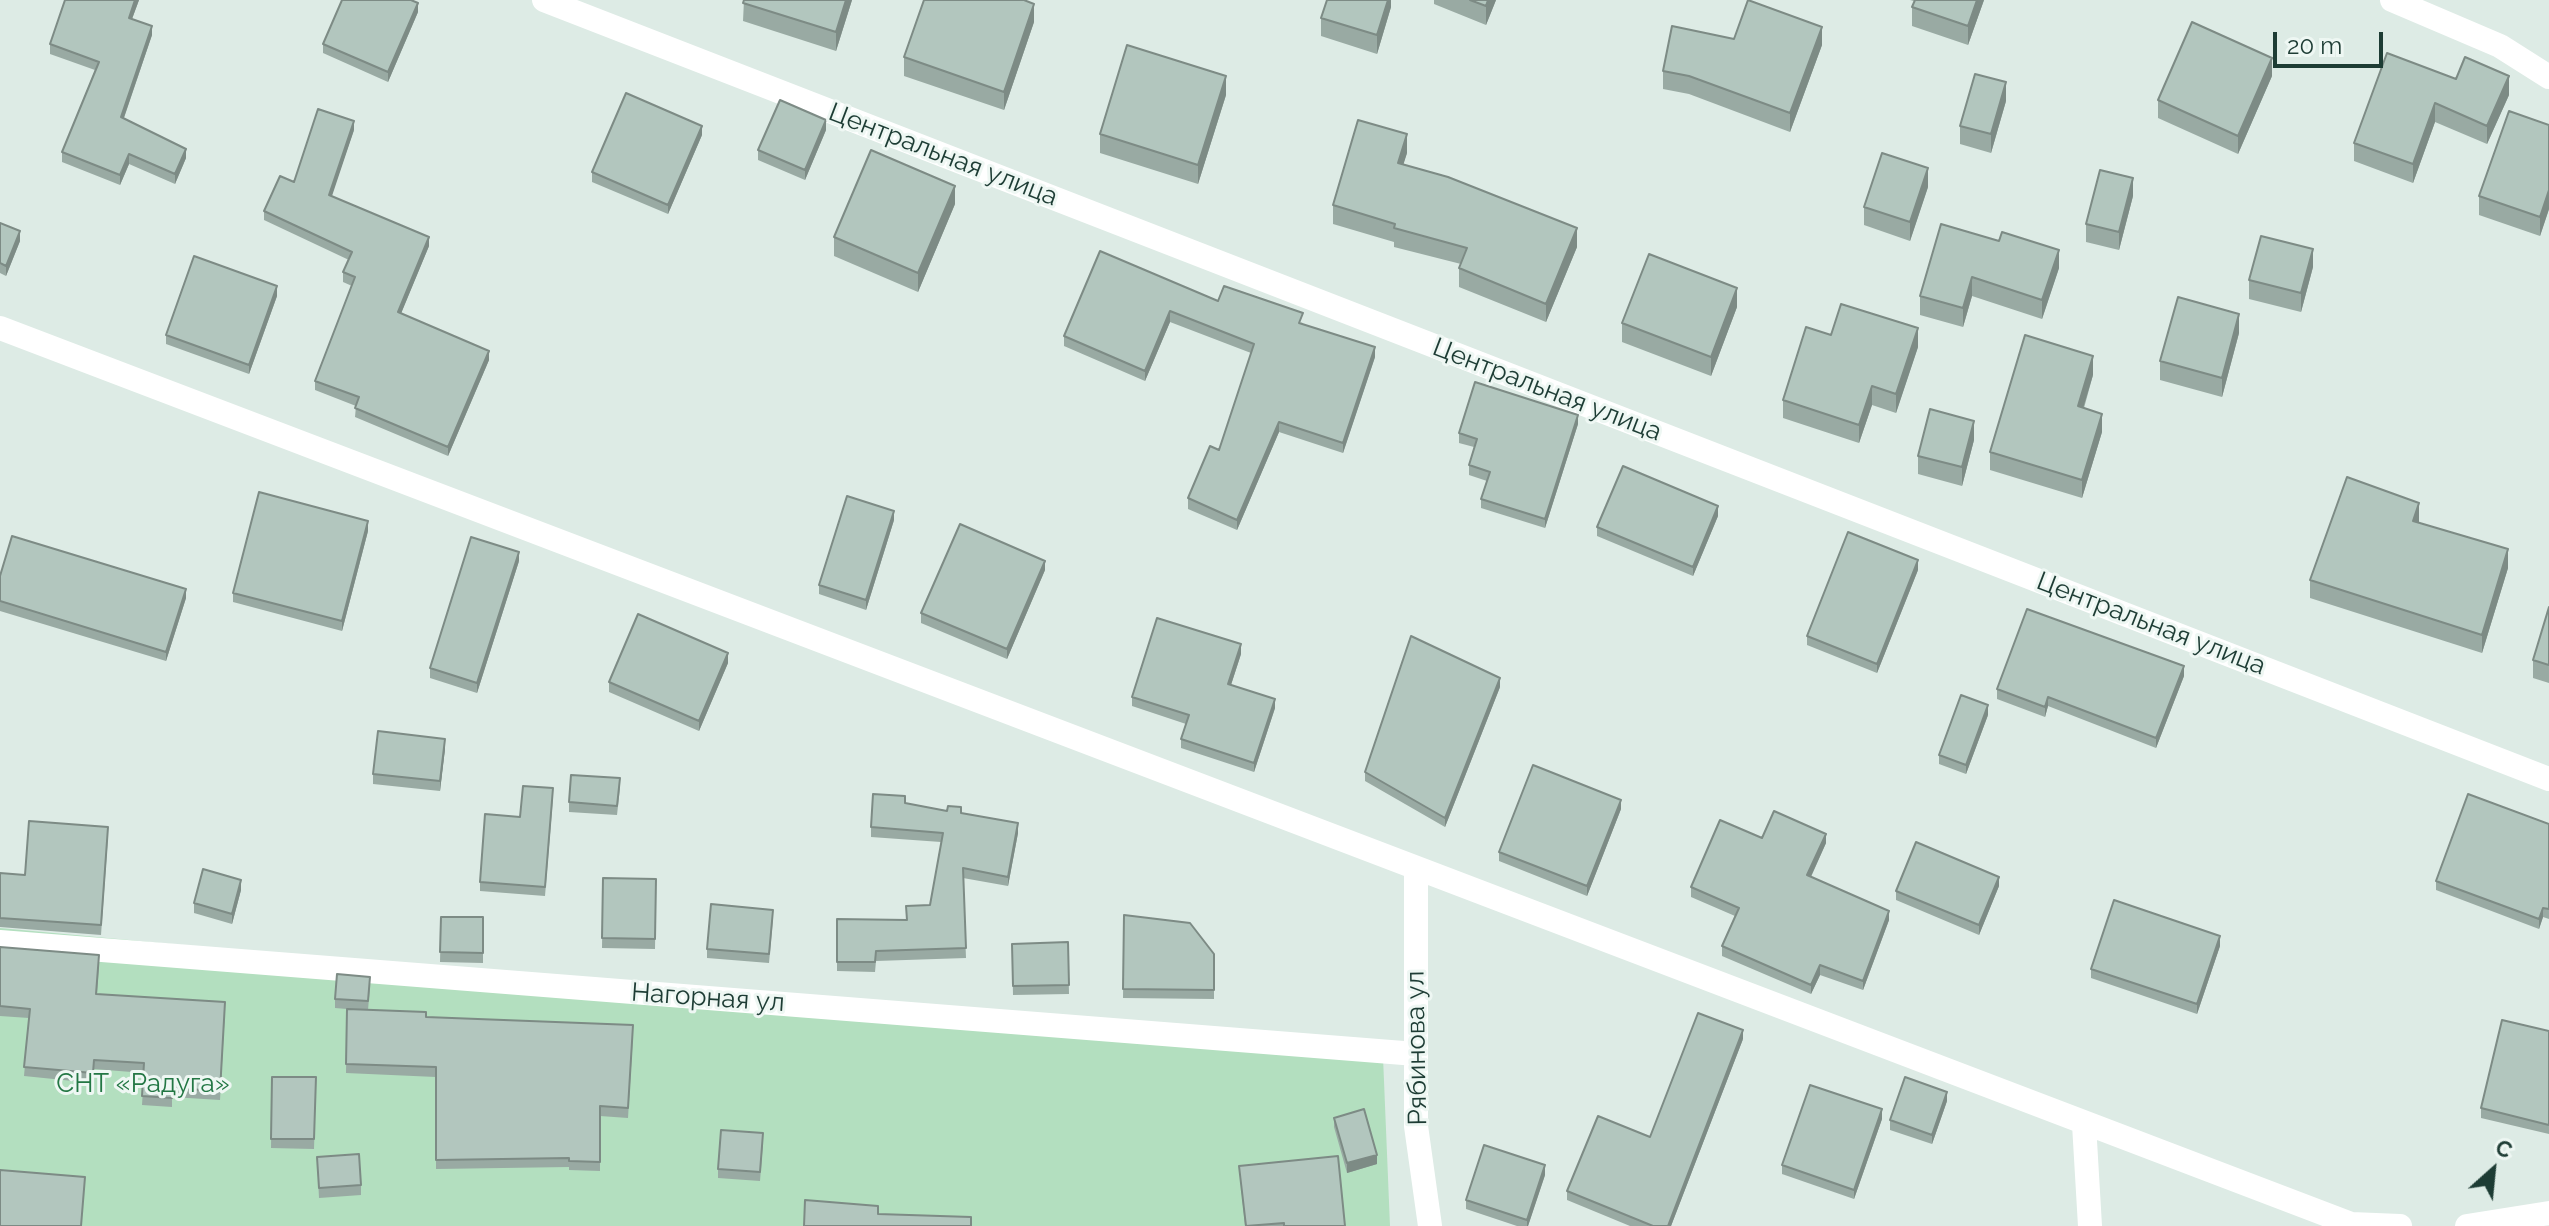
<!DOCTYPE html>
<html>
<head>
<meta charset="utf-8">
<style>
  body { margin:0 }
  #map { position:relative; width:2549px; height:1226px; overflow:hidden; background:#ddebe5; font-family:Raleway,sans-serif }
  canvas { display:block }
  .north { position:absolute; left:2453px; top:1130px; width:80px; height:80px; -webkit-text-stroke:6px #eef7f3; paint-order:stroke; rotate:27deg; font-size:22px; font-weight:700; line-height:32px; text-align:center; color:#1d3c34 }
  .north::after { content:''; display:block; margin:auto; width:28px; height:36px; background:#1d3c34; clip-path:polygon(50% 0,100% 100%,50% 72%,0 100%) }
  .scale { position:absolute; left:2273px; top:32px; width:110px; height:36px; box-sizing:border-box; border:4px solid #1d3c34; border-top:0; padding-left:10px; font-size:24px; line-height:28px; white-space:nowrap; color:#1d3c34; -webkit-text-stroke:6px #eef7f3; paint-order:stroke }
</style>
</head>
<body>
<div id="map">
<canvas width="2549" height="1226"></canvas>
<div class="north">С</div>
<div class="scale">20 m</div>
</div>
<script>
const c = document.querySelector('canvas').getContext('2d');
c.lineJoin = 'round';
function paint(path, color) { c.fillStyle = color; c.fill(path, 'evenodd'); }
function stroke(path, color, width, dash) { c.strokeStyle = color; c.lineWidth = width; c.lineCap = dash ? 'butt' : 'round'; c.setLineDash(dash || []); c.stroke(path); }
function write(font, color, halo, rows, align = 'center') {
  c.font = font + ' Raleway,sans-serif'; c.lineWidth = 6; c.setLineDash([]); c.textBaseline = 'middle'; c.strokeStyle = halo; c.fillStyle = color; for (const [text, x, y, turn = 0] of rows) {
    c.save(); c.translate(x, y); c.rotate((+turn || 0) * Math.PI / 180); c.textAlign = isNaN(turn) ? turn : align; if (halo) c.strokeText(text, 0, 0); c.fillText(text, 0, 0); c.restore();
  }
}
const green = new Path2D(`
  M0 928 1383 1057 1390 1226H0Z`);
const street = new Path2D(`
  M544 0 2549 779
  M2392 0 2500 46 2549 77
  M0 328 2351 1224 2400 1226
  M1416 868V1126L1430 1226
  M0 942 1416 1054
  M2084 1124 2090 1226
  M2467 1226 2549 1213`);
const wall = new Path2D(`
  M65 0H139L132 19 152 35 124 118 186 158 175 184 129 164 120 185 62 162V152L95 70 50 54V44Z
  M744 0H852L836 51 743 21Z
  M1391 0V7L1377 54 1321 36V18Z
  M1434 0H1496L1486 25 1434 4Z
  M1910 0H1984L1968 45 1912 26V7L1914 1Z
  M418 12 388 82 323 53V44Z
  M1034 22 1004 110 904 76V57Z
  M1734 39 1822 45 1790 132 1689 94 1663 89V71Z
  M2272 76 2238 154 2158 118V100Z
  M2456 79 2509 95 2487 144 2435 122 2413 183 2354 161V143Z
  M1226 95 1198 184 1100 153V134Z
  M2006 101 1991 153 1960 144V126Z
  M2549 125V209L2540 236 2479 215V196Z
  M354 130 331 196 429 246 401 313 489 360 448 456 355 417 356 406 315 390V381L352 286 343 282V272L349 260 264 220V211L294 182Z
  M826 130 805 180 758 160V150Z
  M702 135 668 214 592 182V172Z
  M1407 153 1403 164 1577 247 1546 322 1459 287V268L1461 264 1394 247V242L1333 224V205Z
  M1928 187 1910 241 1864 225V207Z
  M2133 196 2119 250 2086 242V224Z
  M955 204 918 292 834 256V237Z
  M0 223 20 241 6 276 0 273Z
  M1941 224 2059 268 2042 319 1972 296 1963 327 1920 315V296Z
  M2313 267 2301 312 2249 299V280Z
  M277 296 249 374 166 344V335Z
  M1218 301 1303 323 1302 324 1375 357 1343 453 1279 432 1237 530 1188 509V498L1219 450 1251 353 1170 322 1145 381 1064 346V336Z
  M1737 307 1711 376 1622 342V323Z
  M2239 333 2222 397 2160 380V361Z
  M1831 335 1918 347 1896 413 1872 405 1859 443 1783 418V400Z
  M2093 375 2084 408 2102 432 2082 498 1990 470V452Z
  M1578 424 1545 528 1481 508V499L1487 481 1469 475V465L1474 447 1459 443V433Z
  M1974 440 1962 486 1918 474V456Z
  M1718 516 1693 576 1597 536V527Z
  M894 520 866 610 819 594V585Z
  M2419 523 2508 568 2482 653 2310 598V580Z
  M368 531 342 631 233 602V593Z
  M519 561 477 693 430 678V668Z
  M1045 570 1007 659 921 623V613Z
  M1918 570 1877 673 1807 645V636Z
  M0 576 186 598 166 661 0 611Z
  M2549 607V683L2533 678V660Z
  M1241 654 1231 685 1275 708 1254 772 1181 748V739L1186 724 1132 706V697Z
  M728 663 699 731 609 692V682Z
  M2184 676 2156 748 2048 706 2045 717 1997 699V689Z
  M1500 687 1445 827 1365 781V772Z
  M1988 715 1966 774 1939 764V755Z
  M445 749 440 791 373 784V774Z
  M620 788 617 815 569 812V802Z
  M553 798 545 896 480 891V882L520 817Z
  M905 803 961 813 1018 833 1008 886 963 878 966 958 876 961 875 972 837 971V919L906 920 930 905 941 842 871 837V827Z
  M1621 809 1587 896 1499 861V852Z
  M2549 824V919L2543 917 2539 929 2436 890V881Z
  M108 837 101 935 0 927V873L25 875Z
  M1762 838 1826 843 1811 877 1889 920 1863 990 1820 975 1811 994 1722 956V946L1735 916 1691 897V887Z
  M603 878 656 879 655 949 602 948Z
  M1999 886 1979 935 1896 900V891Z
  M241 890 232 924 194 913V903Z
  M1124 915 1214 954V999L1123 998Z
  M441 917H483V963L440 962Z
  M773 919 769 963 707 958V949Z
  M1068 942 1069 994 1013 995 1012 944Z
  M2220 946 2197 1014 2091 978V969Z
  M0 947 99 965 97 994 225 1011 220 1100 172 1097V1107L142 1105 144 1073 94 1069 93 1083 24 1076 29 1018 0 1016Z
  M370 986 368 1010 426 1017 633 1035 628 1118 600 1116V1171L569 1170V1167L436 1169V1077L346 1073 347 1009 335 1008V999Z
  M2549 1031V1134L2481 1118V1108Z
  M1743 1039 1671 1226H1630L1567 1200V1191L1650 1137Z
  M272 1077H316L314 1149 271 1148Z
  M1947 1101 1932 1144 1890 1130V1120Z
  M1334 1118 1377 1164 1347 1173 1334 1127Z
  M1882 1119 1854 1199 1782 1174V1165Z
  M763 1143 760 1181 718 1178V1169Z
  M317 1157 361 1185V1195L319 1198Z
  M1239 1166 1345 1226H1245Z
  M1545 1175 1528 1226H1517L1466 1209V1200Z`);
const shadedWall = new Path2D(`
  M135 0H139L129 27V18Z
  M846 0H852L836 51V32Z
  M1388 0H1391V7L1377 54V35Z
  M1488 0H1496L1486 25V6Z
  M1977 0H1984L1968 45V26Z
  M418 3V12L388 82V72Z
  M1034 4V22L1004 110V92Z
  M152 26V35L121 126V117Z
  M1822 27V45L1790 132V113Z
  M2272 58V76L2238 154V136Z
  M1226 76V95L1198 184V165Z
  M2509 76V95L2487 144V126Z
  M2006 82V101L1991 153V134Z
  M2435 103V122L2413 183V164Z
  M826 120V130L805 180V170Z
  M354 121V130L329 205V195Z
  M702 126V135L668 214V205Z
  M1407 134V153L1398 182V163Z
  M186 149V158L175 184V174Z
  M129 154V164L120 185V175Z
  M1928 168V187L1910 241V222Z
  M2133 178V196L2119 250V232Z
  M955 186V204L918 292V273Z
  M2549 190V209L2540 236V217Z
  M1577 228V247L1546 322V304Z
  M20 231V241L6 276V266Z
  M429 237V246L398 321V312Z
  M2313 249V267L2301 312V293Z
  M2059 250V268L2042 319V300Z
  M1972 277V296L1963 327V308Z
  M277 286V296L249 374V365Z
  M1737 288V307L1711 376V357Z
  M1170 311V322L1145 381V371Z
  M2239 314V333L2222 397V378Z
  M1918 328V347L1896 413V394Z
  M1375 347V357L1343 453V443Z
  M489 351V360L448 456V447Z
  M2093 356V375L2078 425V406Z
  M1872 386V405L1859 443V425Z
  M2102 414V432L2082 498V480Z
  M1578 415V424L1545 528V519Z
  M1974 421V440L1962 486V467Z
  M1279 422V432L1237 530V520Z
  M2419 503V522L2413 539V521Z
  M1718 506V516L1693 576V567Z
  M894 511V520L866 610V600Z
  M368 521V531L342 631V621Z
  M2508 549V568L2482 653V635Z
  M519 552V561L477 693V683Z
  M1918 560V570L1877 673V664Z
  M1045 561V570L1007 659V649Z
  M186 589V598L166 661V652Z
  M1241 644V654L1228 694V684Z
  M728 653V663L699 731V721Z
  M2184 666V676L2156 748V738Z
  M1500 678V687L1445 827V818Z
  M2048 697V706L2045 717V707Z
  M1275 699V708L1254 772V763Z
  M1988 705V715L1966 774V765Z
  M445 739V749L440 791V781Z
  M1621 800V809L1587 896V886Z
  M1018 823V833L1008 886V877Z
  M1826 834V843L1807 885V875Z
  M1999 877V886L1979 935V925Z
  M241 880V890L232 924V914Z
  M2543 908V917L2539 929V919Z
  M1889 911V920L1863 990V981Z
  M2220 936V946L2197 1014V1004Z
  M1820 965V975L1811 994V985Z
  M1743 1030V1039L1671 1226H1668Z
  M1947 1092V1101L1932 1144V1135Z
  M1882 1109V1119L1854 1199V1190Z
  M1377 1155V1164L1347 1173V1163Z
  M1545 1165V1175L1528 1226H1527V1220Z`);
const building = new Path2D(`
  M65 0H135L129 18 152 26 121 117 186 149 175 174 129 154 120 175 62 152 99 62 50 44Z
  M342 0H411L418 3 388 72 323 44Z
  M744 0H846L836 32 743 3Z
  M924 0H1024L1034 4 1004 92 904 57Z
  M1327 0H1388L1377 35 1321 18Z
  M1470 0H1488L1486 6Z
  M1748 0 1822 27 1790 113 1689 76 1663 71 1672 26 1734 39Z
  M1915 0H1977L1968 26 1912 7Z
  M2192 22 2272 58 2238 136 2158 100Z
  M1127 45 1226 76 1198 165 1100 134Z
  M2387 53 2456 79 2465 57 2509 76 2487 126 2435 103 2413 164 2354 143Z
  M1975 74 2006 82 1991 134 1960 126Z
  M626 93 702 126 668 205 592 172Z
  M780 100 826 120 805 170 758 150Z
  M318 109 354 121 329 195 429 237 398 312 489 351 448 447 355 408 359 397 315 381 355 277 343 272 352 252 264 211 280 176 294 182Z
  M2509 111 2549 125V190L2540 217 2479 196Z
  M1358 120 1407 134 1398 163 1448 177 1577 228 1546 304 1459 268 1467 248 1394 228 1395 224 1333 205Z
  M871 150 955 186 918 273 834 237Z
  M1882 153 1928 168 1910 222 1864 207Z
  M2100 170 2133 178 2119 232 2086 224Z
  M0 223 20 231 6 266 0 263Z
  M1941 224 1999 241 2002 232 2059 250 2042 300 1972 277 1963 308 1920 296Z
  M2261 236 2313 249 2301 293 2249 280Z
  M1100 251 1218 301 1224 286 1303 313 1299 323 1375 347 1343 443 1279 422 1237 520 1188 498 1210 446 1219 450 1254 344 1170 311 1145 371 1064 336Z
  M1649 254 1737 288 1711 357 1622 323Z
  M194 256 277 286 249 365 166 335Z
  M2178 297 2239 314 2222 378 2160 361Z
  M1841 304 1918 328 1896 394 1872 386 1859 425 1783 400 1806 327 1831 335Z
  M2025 335 2093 356 2078 406 2102 414 2082 480 1990 452Z
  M1475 382 1578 415 1545 519 1481 499 1490 472 1469 465 1477 439 1459 433Z
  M1930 409 1974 421 1962 467 1918 456Z
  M1623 466 1718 506 1693 567 1597 527Z
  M2347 477 2419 503 2413 521 2508 549 2482 635 2310 580Z
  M259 492 368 521 342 621 233 593Z
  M847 496 894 511 866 600 819 585Z
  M960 524 1045 561 1007 649 921 613Z
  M1848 532 1918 560 1877 664 1807 636Z
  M12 536 186 589 166 652 0 601V576Z
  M471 537 519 552 477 683 430 668Z
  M2549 607V665L2533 660Z
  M2027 609 2184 666 2156 738 2048 697 2045 707 1997 689Z
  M638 614 728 653 699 721 609 682Z
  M1157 618 1241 644 1228 684 1275 699 1254 763 1181 739 1189 715 1132 697Z
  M1411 636 1500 678 1445 818 1365 772Z
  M1961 695 1988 705 1966 765 1939 755Z
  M378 731 445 739 440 781 373 774Z
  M1533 765 1621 800 1587 886 1499 852Z
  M571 775 620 778 617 806 569 802Z
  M523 786 553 788 545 887 480 882 485 814 520 817Z
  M873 794 905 796V803L947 811 948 806 961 807V813L1018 823 1008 877 963 868 966 948 876 951 875 962H837V919L907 920 906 906 930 905 943 833 871 827Z
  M2468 794 2549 824V909L2543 908 2539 919 2436 881Z
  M1774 811 1826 834 1807 875 1889 911 1863 981 1820 965 1811 985 1722 946 1739 908 1691 887 1720 820 1762 838Z
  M29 821 108 827 101 925 0 918V873L25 875Z
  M1916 842 1999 877 1979 925 1896 891Z
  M203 869 241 880 232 914 194 903Z
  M603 878 656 879 655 939 602 938Z
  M2114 900 2220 936 2197 1004 2091 969Z
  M711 904 773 910 769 954 707 949Z
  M1124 915 1190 923 1214 954V990L1123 989Z
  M441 917H483V953L440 952Z
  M1068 942 1069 985 1013 986 1012 944Z
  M0 947 99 955 96 994 225 1002 220 1091 172 1088V1098L142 1096 144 1063 94 1060 93 1073 24 1067 30 1009 0 1006Z
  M337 974 370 977 368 1001 335 999Z
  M347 1009 426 1012V1017L633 1025 628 1108 600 1106V1162L569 1161V1158L436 1160V1067L346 1064Z
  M1698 1013 1743 1030 1668 1226H1653L1567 1191 1598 1116 1650 1137Z
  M2502 1020 2549 1031V1125L2481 1108Z
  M272 1077H316L314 1139H271Z
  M1905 1077 1947 1092 1932 1135 1890 1120Z
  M1810 1085 1882 1109 1854 1190 1782 1165Z
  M1364 1109 1377 1155 1347 1163 1334 1118Z
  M721 1130 763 1133 760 1172 718 1169Z
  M1484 1145 1545 1165 1527 1220 1466 1200Z
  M359 1154 361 1185 319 1188 317 1157Z
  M1338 1156 1345 1226H1284V1223L1246 1226 1239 1166Z
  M0 1170 85 1177 81 1226H0Z
  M805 1200 878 1206V1214L971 1217V1226H804Z`);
const streetNames = [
  ["Центральная улица",943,155,21],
  ["Центральная улица",1547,390,21],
  ["Центральная улица",2151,624,21],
  ["Нагорная ул",708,998,4],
  ["Рябинова ул",1417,1048,-91]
];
const parkNames = [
  ["СНТ «Радуга»",143,1084]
];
paint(green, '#b3dfbf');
stroke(street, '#fff', 24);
paint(wall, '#99aaa3');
paint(shadedWall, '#7d8b85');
paint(building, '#b2c6be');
stroke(building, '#7d8b85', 2);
write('26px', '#1d3c34', '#eef7f3', streetNames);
write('26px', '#237744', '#eef7f3', parkNames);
</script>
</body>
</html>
